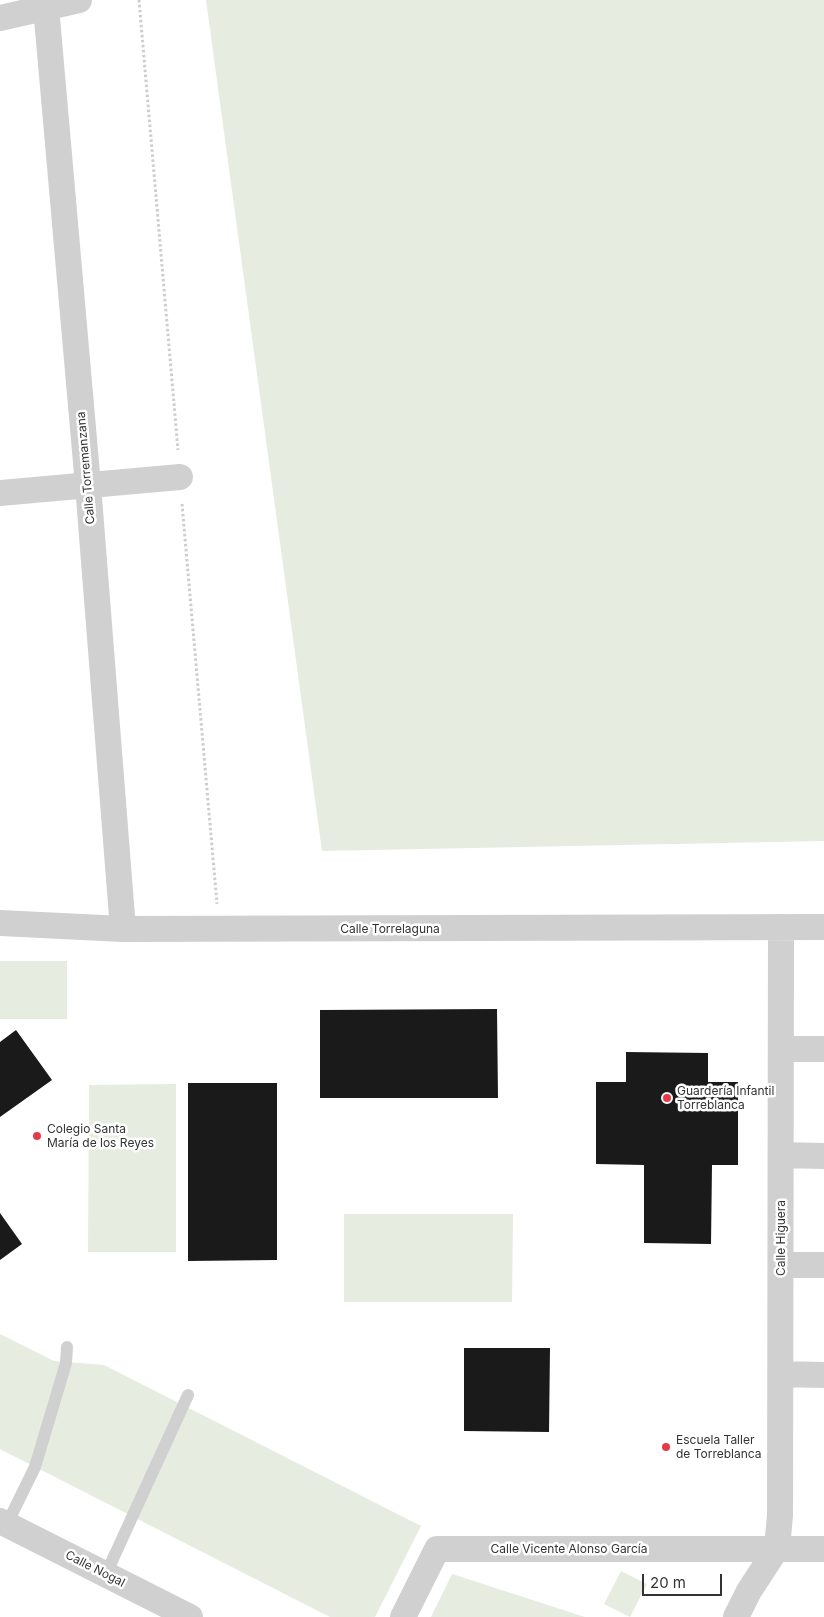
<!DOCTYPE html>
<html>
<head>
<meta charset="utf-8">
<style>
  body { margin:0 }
  #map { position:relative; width:824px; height:1617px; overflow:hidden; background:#fff; font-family:Inter,sans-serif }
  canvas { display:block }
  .scale { position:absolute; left:642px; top:1574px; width:80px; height:22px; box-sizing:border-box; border:2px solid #333; border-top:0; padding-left:6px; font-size:15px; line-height:18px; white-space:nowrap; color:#333; -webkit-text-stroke:4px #fff; paint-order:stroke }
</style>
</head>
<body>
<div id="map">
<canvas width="824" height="1617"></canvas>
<div class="scale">20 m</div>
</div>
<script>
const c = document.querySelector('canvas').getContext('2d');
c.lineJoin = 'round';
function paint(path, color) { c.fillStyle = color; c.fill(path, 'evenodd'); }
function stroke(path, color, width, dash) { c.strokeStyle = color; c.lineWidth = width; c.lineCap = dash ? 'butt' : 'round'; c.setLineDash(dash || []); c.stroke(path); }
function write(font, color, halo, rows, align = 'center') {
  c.font = font + ' Inter,sans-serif'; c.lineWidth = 5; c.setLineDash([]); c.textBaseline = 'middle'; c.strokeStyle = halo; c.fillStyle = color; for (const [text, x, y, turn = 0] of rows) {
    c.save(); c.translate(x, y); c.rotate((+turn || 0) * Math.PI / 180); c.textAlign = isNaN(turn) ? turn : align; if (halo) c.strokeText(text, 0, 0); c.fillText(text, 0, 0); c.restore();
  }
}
const green = new Path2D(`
  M206 0H824V841L322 851Z
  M0 961H67V1019H0Z
  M176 1084V1252H88L89 1085Z
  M344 1214H513L512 1302H344Z
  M0 1334 54 1361 104 1365 421 1526 375 1617H330L0 1449Z
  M621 1571 647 1584 630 1617 604 1604Z
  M452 1574 585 1617H431Z`);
const building = new Path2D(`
  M497 1009 498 1098H320V1010Z
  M16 1030 52 1080 0 1117V1042Z
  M626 1052 708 1053V1082H738V1165H712L711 1244 644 1243V1165L596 1164V1082H626Z
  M188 1083H277V1260L188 1261Z
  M0 1213 22 1244 0 1260Z
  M464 1348H550L549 1432 464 1431Z`);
const path = new Path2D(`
  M139 0 178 450
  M182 504 217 904`);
const lane = new Path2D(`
  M7 1524 35 1467 66 1363 67 1347
  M106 1574 188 1395`);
const street = new Path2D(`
  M46 7 88 485 123 929
  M0 18 79 0
  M0 493 180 477
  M0 923 123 929 824 927
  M781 1049H824
  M781 1155 824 1156
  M781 1265H824
  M781 1374 824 1375
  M0 1521 190 1617
  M403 1617 437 1549H824
  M736 1617 749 1591 777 1548 780 1515 781 927`);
const markers = [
  [667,1098,5,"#e63946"],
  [37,1136,5,"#e63946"],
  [666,1447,5,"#e63946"]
];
const streetNames = [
  ["Calle Torremanzana",86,468,-95],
  ["Calle Torrelaguna",390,929],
  ["Calle Higuera",781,1238,-90],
  ["Calle Vicente Alonso García",569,1549],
  ["Calle Nogal",95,1569,27]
];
const poiNames = [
  ["Guardería Infantil",677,1091],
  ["Torreblanca",677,1105],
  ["Colegio Santa",47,1129],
  ["María de los Reyes",47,1143],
  ["Escuela Taller",676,1440],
  ["de Torreblanca",676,1454]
];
paint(green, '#e6ecdf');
paint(building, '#1a1a1a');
stroke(path, '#cdcdcd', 3, [2.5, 2.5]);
stroke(lane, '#d0d0d0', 12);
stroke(street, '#d0d0d0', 26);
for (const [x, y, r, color] of markers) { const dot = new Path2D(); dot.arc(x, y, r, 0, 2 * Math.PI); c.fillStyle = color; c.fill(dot); stroke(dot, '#fff', 2); }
write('12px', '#333', '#fff', streetNames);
write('12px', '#333', '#fff', poiNames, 'left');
</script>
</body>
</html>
